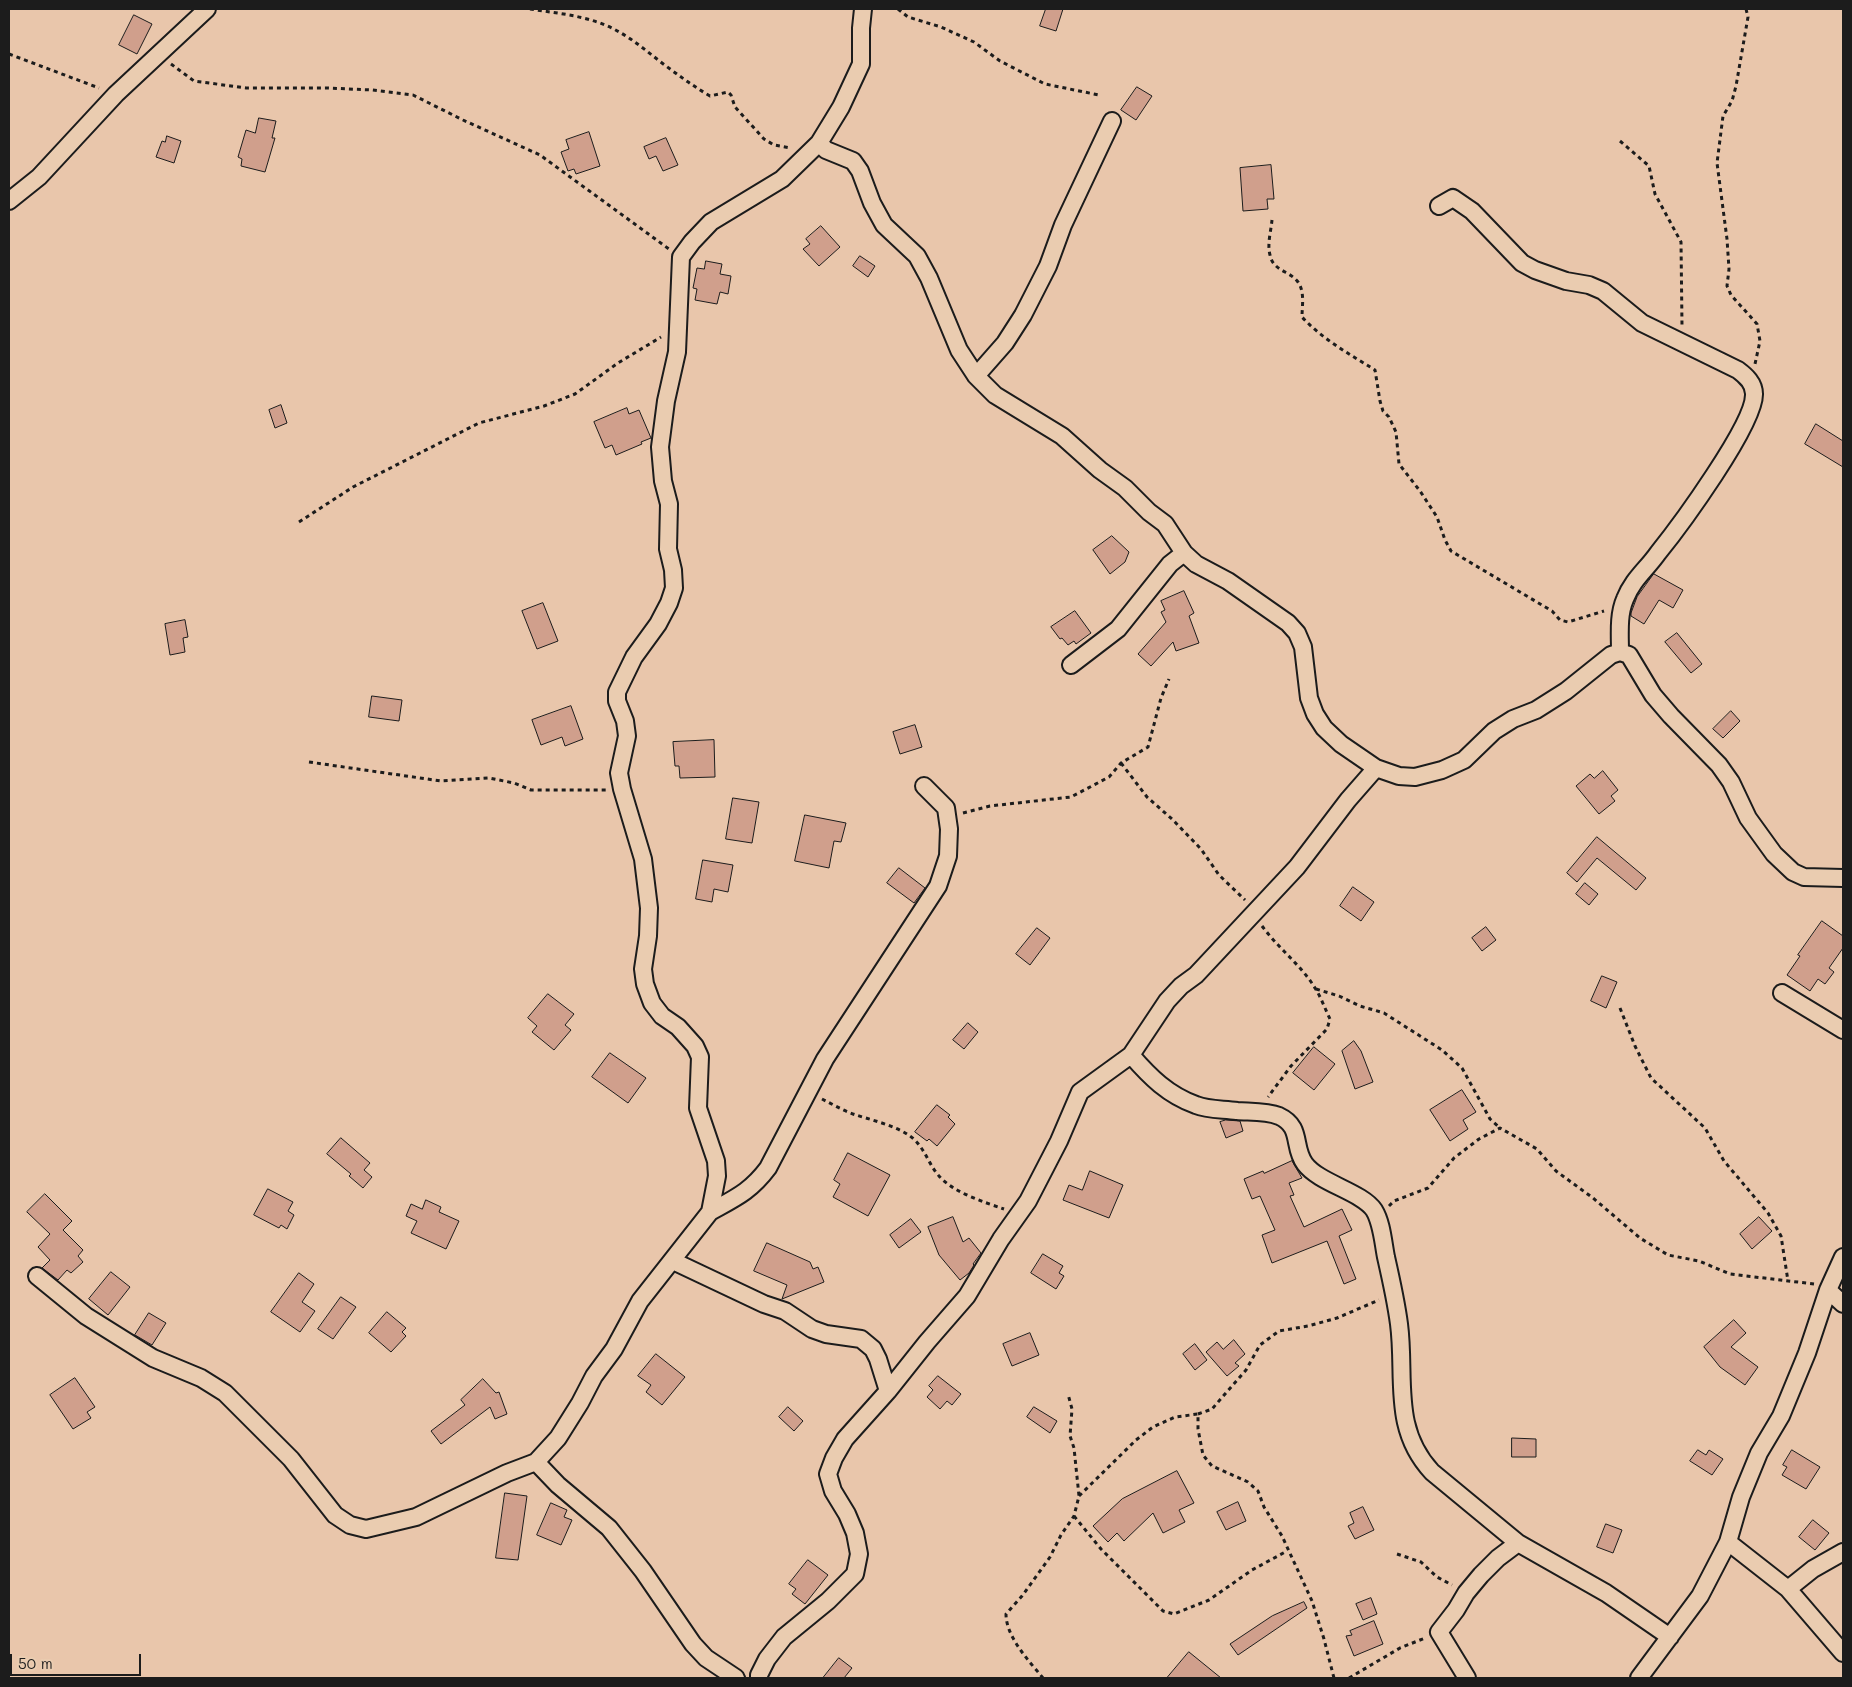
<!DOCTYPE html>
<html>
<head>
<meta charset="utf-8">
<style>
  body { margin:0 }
  #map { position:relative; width:1852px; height:1687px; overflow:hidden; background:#e9c6ab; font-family:Mali,sans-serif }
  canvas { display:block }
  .frame { position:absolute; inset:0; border:10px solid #1c1c1c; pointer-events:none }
  .scale { position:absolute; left:10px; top:1654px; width:131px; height:22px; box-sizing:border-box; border:2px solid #1c1c1c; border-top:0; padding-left:6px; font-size:15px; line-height:18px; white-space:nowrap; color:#1c1c1c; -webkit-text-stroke:4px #eaccb0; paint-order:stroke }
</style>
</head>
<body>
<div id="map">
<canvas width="1852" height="1687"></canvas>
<div class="frame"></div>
<div class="scale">50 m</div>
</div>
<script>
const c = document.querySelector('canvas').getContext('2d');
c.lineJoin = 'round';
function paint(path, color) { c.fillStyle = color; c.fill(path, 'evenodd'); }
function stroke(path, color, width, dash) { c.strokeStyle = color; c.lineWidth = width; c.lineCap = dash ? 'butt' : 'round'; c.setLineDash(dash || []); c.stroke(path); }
const building = new Path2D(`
  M1046 9H1063L1056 31 1040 26Z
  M134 15 152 24 137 54 119 45Z
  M1137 87 1152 96 1136 120 1121 110Z
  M259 118 276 121 272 138H275L265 172 241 166 242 159 238 157 246 130 255 133Z
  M589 132 600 166 576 174 574 169 568 171 561 152 569 149 566 140Z
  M167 136 181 141 174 163 156 157 162 141 165 142Z
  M666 138 678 165 663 171 656 156 649 159 644 147Z
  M1271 165 1274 199H1267L1268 209 1243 211 1240 168Z
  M821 226 840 247 819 266 803 249 810 244 806 239Z
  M860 256 875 266 868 277 853 266Z
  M706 261 722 264 720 274 731 276 728 294 720 292 717 304 695 300 697 289 693 288 697 268 704 269Z
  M281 405 287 423 275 428 269 410Z
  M627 408 629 414 639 410 651 438 641 442 642 444 616 455 612 445 605 448 594 422Z
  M1816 424 1843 441V467L1805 444Z
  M1112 536 1129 552 1125 562 1110 574 1093 550Z
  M1654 574 1683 590 1673 608 1659 600 1644 624 1631 616V613L1637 597Z
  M1184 591 1194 613 1189 616 1199 643 1176 651 1173 642 1151 666 1138 654 1166 622 1161 612 1165 610 1161 601Z
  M543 603 558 641 537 649 522 611Z
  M1075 611 1091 633 1076 644 1074 641 1068 645 1062 638 1060 639 1051 627Z
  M185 620 188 637 183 638 185 652 170 655 165 624Z
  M1677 633 1702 664 1691 673 1665 642Z
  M372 696 402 700 399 721 369 717Z
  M571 706 583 739 565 746 562 737 541 745 532 720Z
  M1731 711 1740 721 1723 738 1713 729Z
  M915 725 922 747 900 754 893 732Z
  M714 740 715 777 680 778 679 766H675L673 742Z
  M1603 771 1618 790 1611 796 1615 801 1599 814 1576 786 1590 774 1594 778Z
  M733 798 759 802 752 843 726 839Z
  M805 815 846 823 841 842 834 841 829 868 795 861Z
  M1597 837 1646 878 1636 890 1597 858 1577 882 1567 873Z
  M703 860 733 865 728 892 714 889 712 902 696 899Z
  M899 868 925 888 914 903 887 883Z
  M1585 883 1598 894 1589 905 1576 894Z
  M1353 887 1374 902 1361 921 1340 906Z
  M1822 921 1843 936V948L1829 968 1834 972 1825 984 1818 979 1810 991 1787 975 1800 956 1798 955Z
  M1486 927 1496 940 1482 951 1472 938Z
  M1037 928 1050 938 1030 965 1016 954Z
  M1602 976 1617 982 1606 1008 1591 1001Z
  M548 994 574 1014 565 1025 571 1030 554 1050 532 1032 537 1026 528 1018Z
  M968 1023 978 1032 964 1049 953 1040Z
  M1354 1041 1361 1051 1373 1082 1355 1089 1342 1051Z
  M1314 1047 1335 1064 1314 1090 1293 1073Z
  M610 1053 646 1078 628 1103 592 1077Z
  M1462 1090 1476 1112 1463 1120 1468 1129 1450 1141 1430 1110Z
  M937 1105 950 1115 948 1117 955 1124 937 1146 929 1139 927 1141 915 1132Z
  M1226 1120 1240 1121 1243 1131 1226 1138 1220 1122Z
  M341 1138 370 1163 364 1170 372 1177 363 1188 349 1176 351 1174 327 1154Z
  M848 1153 890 1175 868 1216 833 1197 840 1184 834 1180Z
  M1292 1161 1302 1178 1289 1183 1294 1195 1290 1196 1304 1227 1342 1209 1352 1230 1339 1236 1356 1279 1344 1284 1327 1241 1272 1263 1262 1235 1275 1230 1260 1196 1252 1199 1244 1179 1263 1171 1264 1173Z
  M1090 1171 1123 1185 1109 1218 1063 1200 1069 1185 1082 1190Z
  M268 1189 293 1202 288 1211 294 1215 287 1229 281 1225 279 1228 254 1215Z
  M45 1194 72 1221 63 1230 83 1250 78 1256 83 1262 71 1273 67 1270 58 1280 42 1268 50 1260 38 1247 50 1234 27 1212Z
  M426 1200 441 1207 439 1212 459 1221 446 1249 411 1233 417 1221 406 1216 411 1204 422 1209Z
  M953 1217 963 1242 969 1238 981 1253 973 1264 974 1265 969 1273 960 1280 939 1255 928 1227Z
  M1759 1217 1772 1231 1752 1249 1740 1234Z
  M911 1219 921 1232 899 1248 890 1235Z
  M767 1243 810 1262 813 1269 818 1267 824 1282 782 1299 787 1285 754 1271Z
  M1043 1254 1063 1266 1059 1273 1064 1276 1056 1289 1031 1273Z
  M111 1272 130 1287 108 1315 89 1299Z
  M299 1273 314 1284 302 1302 315 1311 300 1332 271 1312Z
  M341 1297 356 1307 333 1339 318 1329Z
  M387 1312 406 1328 402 1332 406 1336 391 1352 369 1333Z
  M149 1313 166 1323 152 1345 135 1335Z
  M1734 1320 1746 1333 1731 1347 1758 1367 1745 1385 1720 1367 1704 1347Z
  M1030 1333 1039 1355 1012 1366 1003 1344Z
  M1234 1340 1245 1354 1235 1363 1239 1366 1227 1376 1206 1352 1217 1342 1223 1349Z
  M1195 1344 1207 1360 1195 1370 1183 1354Z
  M656 1354 685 1377 662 1405 646 1392 651 1385 638 1376Z
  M938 1376 961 1394 952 1405 947 1401 940 1409 927 1397 933 1390 929 1386Z
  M75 1378 95 1407 87 1412 91 1418 73 1429 50 1395Z
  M483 1379 496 1393 499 1392 507 1414 495 1419 490 1407 441 1444 431 1431 465 1405 461 1400Z
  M788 1407 803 1421 794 1431 779 1417Z
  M1034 1407 1057 1421 1050 1433 1027 1417Z
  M1512 1438 1536 1439V1457H1512Z
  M1698 1450 1706 1455 1709 1450 1723 1459 1712 1475 1690 1461Z
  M1792 1450 1820 1467 1806 1489 1782 1475 1787 1467 1783 1465Z
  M1177 1471 1194 1503 1179 1510 1185 1522 1163 1533 1153 1513 1124 1541 1117 1533 1108 1542 1093 1526 1122 1499Z
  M505 1493 527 1496 518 1560 496 1558Z
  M1238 1502 1246 1521 1226 1530 1217 1512Z
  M551 1503 567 1510 564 1517 572 1520 561 1545 537 1535Z
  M1363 1507 1374 1530 1355 1539 1348 1526 1354 1523 1350 1513Z
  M1813 1520 1829 1533 1815 1550 1799 1537Z
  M1606 1524 1622 1530 1613 1553 1597 1547Z
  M808 1560 828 1575 805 1604 792 1594 796 1589 789 1584Z
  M1371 1598 1377 1614 1363 1620 1356 1604Z
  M1304 1602 1307 1608 1238 1655 1230 1644 1272 1616Z
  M1374 1621 1383 1644 1354 1656 1346 1636 1352 1635 1350 1631Z
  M1189 1652 1221 1678H1167Z
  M839 1658 852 1668 844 1678H823Z`);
const path = new Path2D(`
  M530 9C555 13 581 15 605 25 627 34 644 49 662 63 678 75 693 86 710 96L728 92 731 95 735 107 764 139 774 145 791 148
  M898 9 908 17 941 27 974 42 1000 61 1045 84 1099 95
  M1746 9 1748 17 1736 86 1732 101 1723 116 1717 163 1727 239 1729 269 1727 286 1731 295 1757 324 1760 341 1755 364
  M9 54 99 88
  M171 64 194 81 246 88H328L372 90 413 95 463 120 540 155 669 249
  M1620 141 1649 166 1655 194 1681 242 1682 326
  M1272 220C1271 231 1267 244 1270 255 1273 271 1290 271 1298 282 1305 292 1302 306 1302 317 1322 339 1351 355 1375 370L1380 401 1383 411 1389 417 1396 432 1399 464 1420 491 1437 517 1445 540 1451 551 1552 611 1560 620 1568 622 1604 611
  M299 522 353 487 479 423 544 406 575 394 618 363 661 337
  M309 762 441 781 489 778 514 783 531 790H606
  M1121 763 1147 797 1172 819 1201 849 1219 875 1245 900
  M963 813 990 806 1071 797 1109 777 1121 763 1148 747 1161 698 1169 679
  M1262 926C1278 948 1301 965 1315 988 1321 997 1325 1009 1330 1019L1327 1029 1291 1066 1268 1097
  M1316 989 1339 996 1360 1006 1384 1013 1442 1050 1462 1068 1490 1119 1500 1128
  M1620 1008 1635 1046 1651 1078 1705 1128 1724 1161 1768 1213 1781 1236 1788 1281
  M822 1099C832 1104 842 1110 853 1114 871 1120 894 1125 910 1136 925 1147 928 1164 939 1176 954 1193 984 1202 1004 1209
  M1389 1206 1394 1201 1428 1188 1454 1158 1479 1139 1500 1128 1537 1149 1556 1171 1593 1198 1640 1238 1668 1255 1699 1261 1730 1274 1814 1284
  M1198 1414 1212 1409 1246 1370 1260 1345 1279 1331 1308 1326 1337 1318 1379 1300
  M1079 1496 1136 1440 1153 1427 1175 1417 1198 1414V1429L1203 1455 1212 1466 1248 1482 1258 1491 1264 1507 1282 1536 1312 1601 1324 1639 1334 1678
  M1074 1516 1101 1549 1163 1611 1174 1614 1209 1600 1252 1570 1287 1551
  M1397 1554 1421 1562 1437 1577 1452 1585
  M1043 1678C1029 1661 1006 1637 1006 1614L1022 1596 1050 1557 1061 1535 1074 1516 1079 1496 1074 1448 1070 1436 1072 1409 1068 1394
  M1349 1678 1400 1648 1425 1638`);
const street = new Path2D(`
  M863 9 861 28V64L841 107 819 143 826 150 853 161 860 171 872 203 884 225 917 256 929 278 959 350 976 376 995 395 1062 436 1100 470 1125 488 1149 512 1165 524 1184 553 1196 564 1228 581 1288 623 1297 633 1303 647 1309 698 1315 714 1324 728 1341 744 1376 768 1399 776 1415 777 1442 770 1464 760 1494 731 1513 719 1536 710 1566 691 1611 655 1620 652 1629 655 1653 695 1671 716 1719 765 1731 782 1748 818 1774 854 1793 872 1804 877 1843 878
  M9 201 39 177 116 94 207 9
  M1439 206 1453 198 1472 211 1522 263 1535 270 1566 281 1589 285 1603 291 1642 323 1738 370C1746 376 1754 383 1754 394 1755 424 1679 527 1658 553 1646 570 1633 579 1625 599 1618 615 1620 635 1620 652
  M976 376 1005 343 1023 315 1048 266 1063 225 1112 121
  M1071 665 1118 629 1170 564 1184 553
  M1782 993 1843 1030
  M1131 1055C1150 1077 1168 1095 1196 1105 1208 1110 1224 1109 1237 1111 1250 1112 1267 1111 1279 1116 1303 1127 1292 1147 1305 1164 1319 1183 1362 1192 1374 1210 1382 1223 1383 1242 1386 1257 1391 1279 1396 1301 1399 1324 1406 1377 1391 1428 1432 1472L1518 1543 1606 1593 1670 1637
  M710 1212C735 1198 750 1192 768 1168L825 1059 938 886 948 856 949 829 946 808 924 786
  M673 1261 764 1304 785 1311 812 1329 826 1334 861 1339 873 1349 878 1359 888 1391
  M37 1276 86 1316 153 1358 201 1378 225 1393 291 1459 335 1515 350 1525 366 1529 416 1517 507 1473 536 1462 558 1438 580 1403 594 1376 614 1349 640 1301 710 1212 717 1176 716 1161 698 1108 700 1057 695 1046 678 1027 662 1016 652 1003 645 984 643 969 648 936 649 908 643 859 622 789 619 773 627 736 625 721 617 701V692L634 657 658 624 669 603 674 588 673 570 668 549 669 504 663 481 660 447 666 401 677 352 681 257 692 242 711 222 782 179 819 143
  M1828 1290 1843 1304
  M536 1462 558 1485 609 1528 643 1571 693 1644 706 1658 736 1678
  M1728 1542 1788 1589 1843 1653
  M1788 1589 1813 1569 1843 1552
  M759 1678V1675L767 1659 784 1637 828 1601 855 1574 859 1554 855 1533 847 1514 833 1491 828 1474 834 1458 845 1439 888 1391 927 1342 967 1296 1001 1239 1028 1201 1059 1141 1080 1092 1131 1055 1167 1001 1181 986 1196 975 1297 867 1348 800 1376 768
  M1467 1678 1439 1632 1456 1610 1466 1593 1481 1575 1498 1558 1518 1543
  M1639 1678 1700 1596 1728 1542 1741 1497 1759 1453 1781 1416 1807 1353 1828 1290 1843 1257`);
paint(building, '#d09f8c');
stroke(building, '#1c1c1c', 1);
stroke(street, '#1c1c1c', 20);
stroke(path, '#1c1c1c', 3, [4, 4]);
stroke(street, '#eaccb0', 16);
</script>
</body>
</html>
